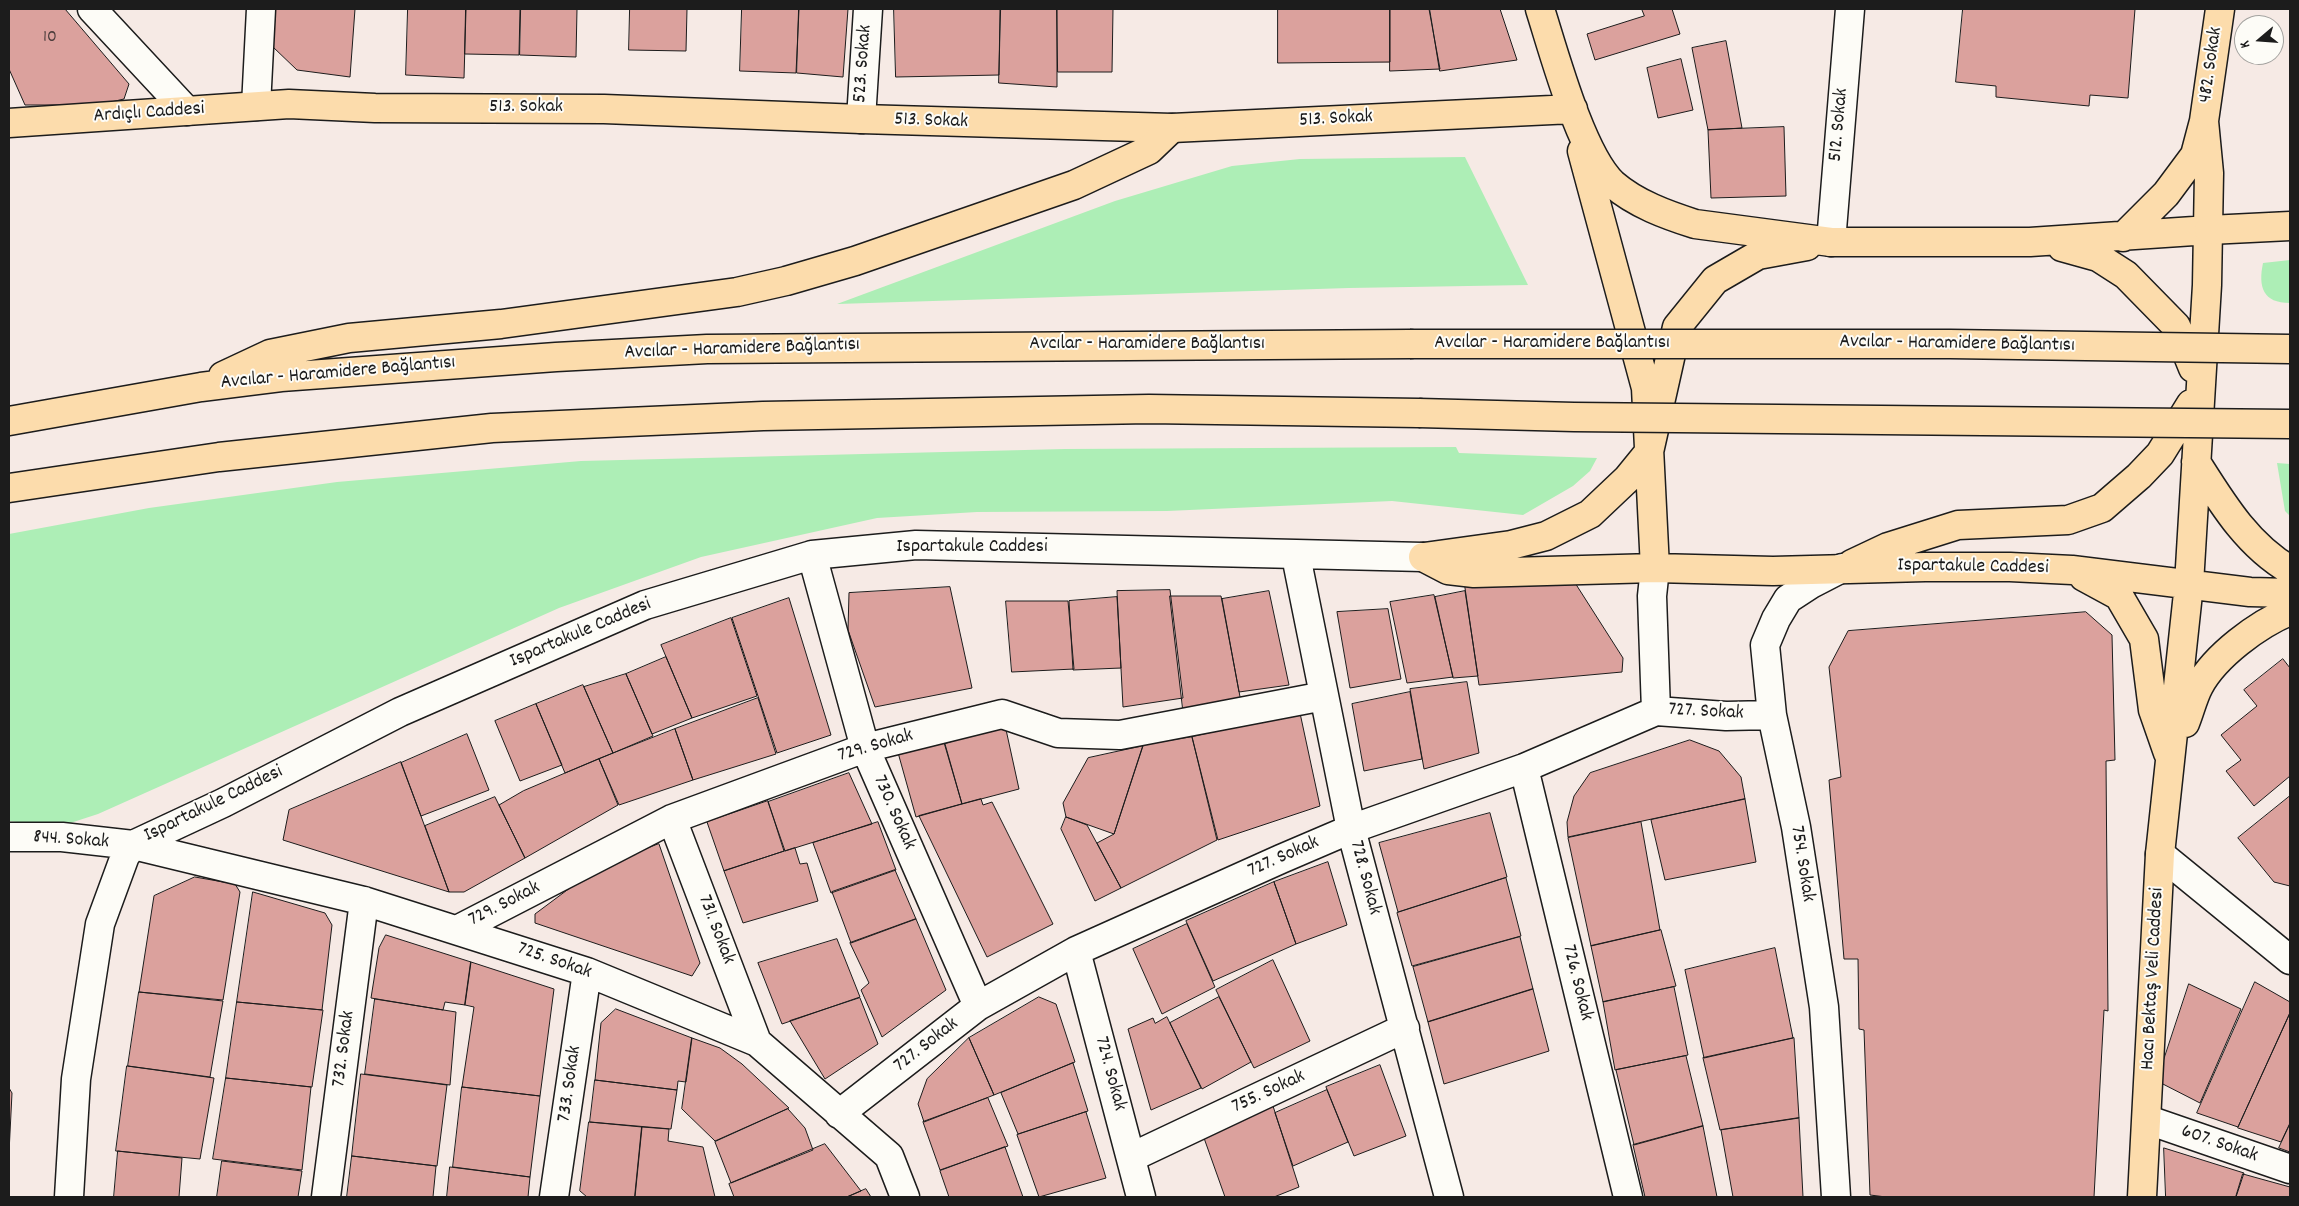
<!DOCTYPE html>
<html>
<head>
<meta charset="utf-8">
<style>
  body { margin:0 }
  #map { position:relative; width:2299px; height:1206px; overflow:hidden; background:#f6eae5; font-family:Dekko,sans-serif }
  canvas { display:block }
  .frame { position:absolute; inset:0; border:10px solid #1c1c1c; pointer-events:none }
  .north { position:absolute; left:2234px; top:15px; width:50px; height:50px; box-sizing:border-box; background:#fdfcf7; border:1px solid #a3a29f; border-radius:50%; rotate:252deg; font-size:14px; font-weight:700; line-height:20px; text-align:center; color:#1c1c1c }
  .north::after { content:''; display:block; margin:auto; width:18px; height:22px; background:#1c1c1c; clip-path:polygon(50% 0,100% 100%,50% 72%,0 100%) }
</style>
</head>
<body>
<div id="map">
<canvas width="2299" height="1206"></canvas>
<div class="frame"></div>
<div class="north">K</div>
</div>
<script>
const c = document.querySelector('canvas').getContext('2d');
c.lineJoin = 'round';
function paint(path, color) { c.fillStyle = color; c.fill(path, 'evenodd'); }
function stroke(path, color, width, dash) { c.strokeStyle = color; c.lineWidth = width; c.lineCap = dash ? 'butt' : 'round'; c.setLineDash(dash || []); c.stroke(path); }
function write(font, color, halo, rows, align = 'center') {
  c.font = font + ' Dekko,sans-serif'; c.lineWidth = 4; c.setLineDash([]); c.textBaseline = 'middle'; c.strokeStyle = halo; c.fillStyle = color; for (const [text, x, y, turn = 0] of rows) {
    c.save(); c.translate(x, y); c.rotate((+turn || 0) * Math.PI / 180); c.textAlign = isNaN(turn) ? turn : align; if (halo) c.strokeText(text, 0, 0); c.fillText(text, 0, 0); c.restore();
  }
}
const green = new Path2D(`
  M1465 157 1528 285 1349 288 837 304 1115 201 1232 166 1300 159Z
  M2290 260V303C2263 303 2258 287 2263 263Z
  M1456 447 1459 453 1597 458 1590 471 1573 486 1523 515 1392 501 1167 511 977 512 877 518 701 557 559 608 98 814 58 827 9 821V534L149 508 337 482 581 461 1065 449Z
  M2277 463 2290 464V516L2285 511Z`);
const building = new Path2D(`
  M9 9H65L129 84 124 99 98 105H25L9 69Z
  M276 9H355L350 77 297 70 273 47Z
  M408 9H466L464 78 406 75Z
  M466 9H520L519 55 465 54Z
  M521 9H577L576 57 520 55Z
  M630 9H687L686 51 629 50Z
  M742 9H799L796 73 740 71Z
  M799 9H848L843 77 797 73Z
  M894 9H1000L999 75 896 77Z
  M1001 9H1057V87L999 83Z
  M1057 9H1113L1112 72H1058Z
  M1278 9H1390V62L1278 63Z
  M1390 9H1429L1440 69 1390 71Z
  M1430 9H1500L1517 60 1440 71Z
  M1642 9H1672L1680 34 1595 60 1587 34 1644 16Z
  M1963 9H2135L2128 98 2090 95 2089 106 1996 97V86L1956 82Z
  M1726 41 1742 128 1708 130 1692 48Z
  M1681 59 1693 110 1658 118 1647 68Z
  M1784 127 1786 196 1711 198 1708 130Z
  M1570 575 1623 658 1622 672 1479 685 1464 581Z
  M950 587 972 688 875 707 848 630 849 593Z
  M1170 590 1183 698 1123 707 1117 591Z
  M1269 591 1289 685 1239 692 1222 599Z
  M1465 591 1478 676 1453 678 1435 597Z
  M1434 595 1453 677 1407 683 1390 602Z
  M1170 596H1221L1241 702 1183 709Z
  M1117 597 1121 668 1073 670 1069 601Z
  M789 598 831 735 777 753 732 618Z
  M1006 601H1068L1074 669 1012 672Z
  M1388 609 1401 679 1350 688 1337 612Z
  M2086 612 2112 635 2115 760 2106 761 2108 1011 2104 1010 2094 1197H1886L1870 1195 1864 1030 1859 1029 1858 959H1844L1829 780 1841 777 1829 667 1848 631Z
  M731 618 757 696 692 718 661 645Z
  M666 657 692 718 652 734 626 674Z
  M2283 659 2290 668V776L2254 806 2226 771 2241 760 2221 735 2257 706 2244 690Z
  M626 674 653 736 613 753 584 687Z
  M1467 682 1479 753 1424 769 1410 689Z
  M583 685 613 753 565 773 536 704Z
  M1410 692 1422 759 1364 771 1352 704Z
  M758 698 776 754 693 780 675 729Z
  M536 704 562 765 520 781 495 721Z
  M1300 713 1320 806 1218 840 1192 737Z
  M1005 725 1019 789 962 804 945 744Z
  M675 729 693 780 619 805 599 759Z
  M467 734 489 790 421 816 401 763Z
  M1192 737 1217 840 1121 888 1097 843 1114 834 1143 745Z
  M943 739 962 804 916 817 897 749Z
  M1690 740 1719 751 1741 777 1745 799 1568 837 1567 822 1574 796 1590 773Z
  M1143 746 1114 834 1066 817 1063 803 1088 758Z
  M599 759 618 805 525 858 499 805 523 791Z
  M401 762 449 892 283 840 289 810Z
  M849 773 872 824 785 851 768 802Z
  M2290 796V886L2274 882 2238 838Z
  M495 797 525 858 464 892H449L425 826Z
  M981 799 983 805 992 802 1053 924 987 957 919 816Z
  M1745 799 1756 862 1665 880 1651 820Z
  M768 801 784 851 724 871 707 822Z
  M1490 813 1507 877 1398 912 1379 843Z
  M1066 817 1087 825 1121 888 1095 901 1061 829Z
  M878 822 896 870 831 893 813 843Z
  M1641 822 1660 930 1591 946 1568 838Z
  M659 844 700 963 692 976 535 923V914L598 867Z
  M795 848 800 864 807 863 818 901 743 923 724 871Z
  M1328 862 1347 925 1296 944 1274 882Z
  M895 870 916 919 851 943 832 892Z
  M195 877 235 884 240 892 223 1000 139 992 154 896Z
  M1506 878 1521 936 1412 966 1397 913Z
  M1274 882 1296 944 1213 981 1186 921Z
  M253 892 325 913 332 925 322 1010 237 1002Z
  M916 919 946 990 882 1037 861 990 869 983 850 943Z
  M1187 924 1215 987 1162 1014 1133 949Z
  M1661 930 1676 986 1603 1002 1591 946Z
  M386 935 471 962 465 1005 445 1002 443 1010 371 998 379 948Z
  M1520 937 1533 989 1428 1022 1413 967Z
  M837 939 860 997 782 1024 758 963Z
  M1775 948 1793 1038 1704 1058 1685 970Z
  M1273 960 1310 1041 1254 1068 1216 990Z
  M471 962 554 989 540 1096 462 1087 474 1007 465 1005Z
  M2255 982 2290 1002V1013L2238 1127 2197 1113Z
  M2189 984 2241 1009 2200 1103 2157 1081Z
  M1674 987 1688 1055 1615 1070 1603 1002Z
  M1533 989 1549 1051 1444 1084 1428 1022Z
  M139 992 223 1001 210 1077 128 1066Z
  M1039 997 1056 1004 1075 1062 994 1095 969 1038Z
  M1219 997 1251 1062 1202 1089 1170 1023Z
  M860 998 878 1044 825 1079 790 1021Z
  M375 999 456 1012 450 1085 365 1074Z
  M237 1002 323 1010 312 1087 226 1078Z
  M616 1009 692 1038 686 1082 678 1081 677 1090 595 1080 601 1023Z
  M2290 1013V1123L2281 1142 2238 1128Z
  M1167 1017 1201 1088 1151 1110 1128 1029 1153 1018 1155 1023Z
  M692 1038 720 1048 742 1064 789 1108 715 1141 682 1109Z
  M969 1038 994 1095 924 1122 918 1104 927 1079Z
  M1794 1038 1799 1118 1720 1130 1703 1058Z
  M1686 1056 1703 1126 1634 1145 1616 1070Z
  M1073 1063 1088 1111 1018 1134 1001 1093Z
  M1380 1065 1406 1136 1354 1156 1326 1087Z
  M127 1066 214 1078 200 1159 116 1151Z
  M361 1074 447 1085 437 1166 352 1156Z
  M226 1078 311 1087 302 1170 213 1159Z
  M595 1080 677 1090 671 1129 590 1122Z
  M462 1087 540 1096 530 1177 453 1167Z
  M9 1088 12 1093 9 1153Z
  M1327 1090 1348 1142 1293 1166 1275 1113Z
  M988 1098 1008 1146 940 1170 923 1122Z
  M1273 1106 1299 1187 1274 1197H1225L1204 1138Z
  M788 1109 805 1128 813 1150 731 1183 715 1142Z
  M1086 1112 1106 1178 1039 1197 1017 1135Z
  M1799 1118 1803 1197H1733L1721 1130Z
  M589 1122 642 1127 635 1197H587L580 1191Z
  M2290 1124V1152L2279 1148Z
  M1703 1126 1717 1197H1645L1633 1145Z
  M642 1127 669 1129 668 1141 703 1147 715 1197H635Z
  M825 1144 861 1191 847 1197H734L729 1184Z
  M1005 1147 1023 1197H949L940 1171Z
  M2164 1148 2244 1173 2236 1197H2166Z
  M118 1151 182 1158 179 1197H114Z
  M352 1156 436 1166 433 1197H347Z
  M222 1161 302 1171 298 1197H217Z
  M450 1167 530 1177 528 1197H447Z
  M2243 1174 2290 1187V1197H2236Z
  M866 1189 871 1197H847Z`);
const minor = new Path2D(`
  M92 9 187 111
  M256 106 261 9
  M861 119 868 9
  M1831 242 1850 9
  M812 555 865 748 978 1006
  M1296 556 1351 829 1449 1197
  M1655 568 1652 596 1656 711
  M1524 768 1628 1197
  M672 819 757 1042
  M9 837H62L133 845 364 901 587 972 757 1042 889 1156 905 1197
  M2160 854 2290 960
  M457 930 672 819 865 748 1002 714 1058 733 1120 735 1324 696
  M1076 951 1141 1197
  M839 1114 978 1006 1076 951 1281 859 1351 829 1524 768 1656 711 1726 716 1772 715
  M2148 1120 2290 1169
  M1132 1157 1405 1028
  M69 1197 76 1079 100 924 125 856 133 845 223 803 400 712 645 605 812 555 916 545 1423 557
  M326 1197 364 901
  M554 1197 587 972
  M1836 1197 1824 1007 1796 827 1772 715 1765 645 1776 619 1788 599 1811 584 1842 568`);
const major = new Path2D(`
  M1540 9C1554 53 1581 154 1613 184 1636 204 1667 215 1695 224L1831 242H2030L2209 230
  M9 123 289 104 375 108 604 109 861 119 1172 128 1573 109
  M1582 151 1646 388 1655 568
  M2123 237 2166 194 2195 155 2204 121 2220 9
  M2062 247 2098 257 2126 275 2176 326 2193 368
  M2196 462C2222 503 2247 545 2290 570
  M1423 557 1448 570 1474 573 1655 568 1773 571 1925 567H2010L2072 570 2250 592 2290 593
  M1424 557 1511 545 1546 536 1590 514 1627 479 1649 452 1677 327 1715 280 1758 255 1807 246
  M1852 564 1888 547 1958 525 2068 520 2102 508 2139 476 2160 454 2191 404
  M2084 577 2119 596 2144 639 2153 710 2168 753
  M2185 723C2190 711 2193 697 2199 686 2215 656 2258 624 2290 611
  M2142 1197 2160 854 2189 584 2207 285 2209 173 2204 121`);
const highway = new Path2D(`
  M2209 230 2290 226
  M223 376 270 354 349 338 501 324 737 292 786 281 855 261 1074 185 1149 150 1172 128
  M9 421 201 387 281 377 556 357 707 349 1410 344
  M9 488 219 457 492 428 763 416 1149 409 1419 413`);
const highwayBridge = new Path2D(`
  M1410 344H1950L2290 349
  M1419 413 1574 417 2290 424`);
const numberNames = [
  ["10",50,39]
];
const streetNames = [
  ["523. Sokak",864,64,-86],
  ["482. Sokak",2212,65,-82],
  ["513. Sokak",526,108],
  ["Ardıçlı Caddesi",149,114,-4],
  ["513. Sokak",1336,120,-3],
  ["513. Sokak",931,122,2],
  ["512. Sokak",1840,125,-85],
  ["Avcılar - Haramidere Bağlantısı",1552,344],
  ["Avcılar - Haramidere Bağlantısı",1147,345],
  ["Avcılar - Haramidere Bağlantısı",1957,345,1],
  ["Avcılar - Haramidere Bağlantısı",742,350,-2],
  ["Avcılar - Haramidere Bağlantısı",338,374,-5],
  ["Ispartakule Caddesi",972,548],
  ["Ispartakule Caddesi",1973,568,1],
  ["Ispartakule Caddesi",581,634,-23],
  ["727. Sokak",1706,713,3],
  ["729. Sokak",876,747,-16],
  ["Ispartakule Caddesi",214,805,-26],
  ["730. Sokak",893,813,66],
  ["844. Sokak",71,841,4],
  ["727. Sokak",1284,858,-24],
  ["754. Sokak",1801,864,81],
  ["728. Sokak",1364,878,75],
  ["729. Sokak",505,905,-27],
  ["731. Sokak",715,930,69],
  ["725. Sokak",554,962,19],
  ["Hacı Bektaş Veli Caddesi",2154,979,-87],
  ["726. Sokak",1576,983,76],
  ["727. Sokak",927,1046,-38],
  ["732. Sokak",345,1049,-83],
  ["724. Sokak",1109,1074,75],
  ["733. Sokak",571,1084,-82],
  ["755. Sokak",1269,1093,-25],
  ["607. Sokak",2219,1145,19]
];
paint(green, '#adeeb6');
paint(building, '#dba19d');
stroke(building, '#1c1c1c', 1);
stroke(minor, '#1c1c1c', 31);
stroke(major, '#1c1c1c', 31);
stroke(highway, '#1c1c1c', 31);
stroke(minor, '#fdfcf7', 28);
stroke(major, '#fcdcac', 28);
stroke(highway, '#fcdcac', 28);
stroke(highwayBridge, '#1c1c1c', 31, []);
stroke(highwayBridge, '#fcdcac', 28);
write('18px', '#4c3d3c', null, numberNames);
write('20px', '#1c1c1c', '#fdfcf7', streetNames);
</script>
</body>
</html>
